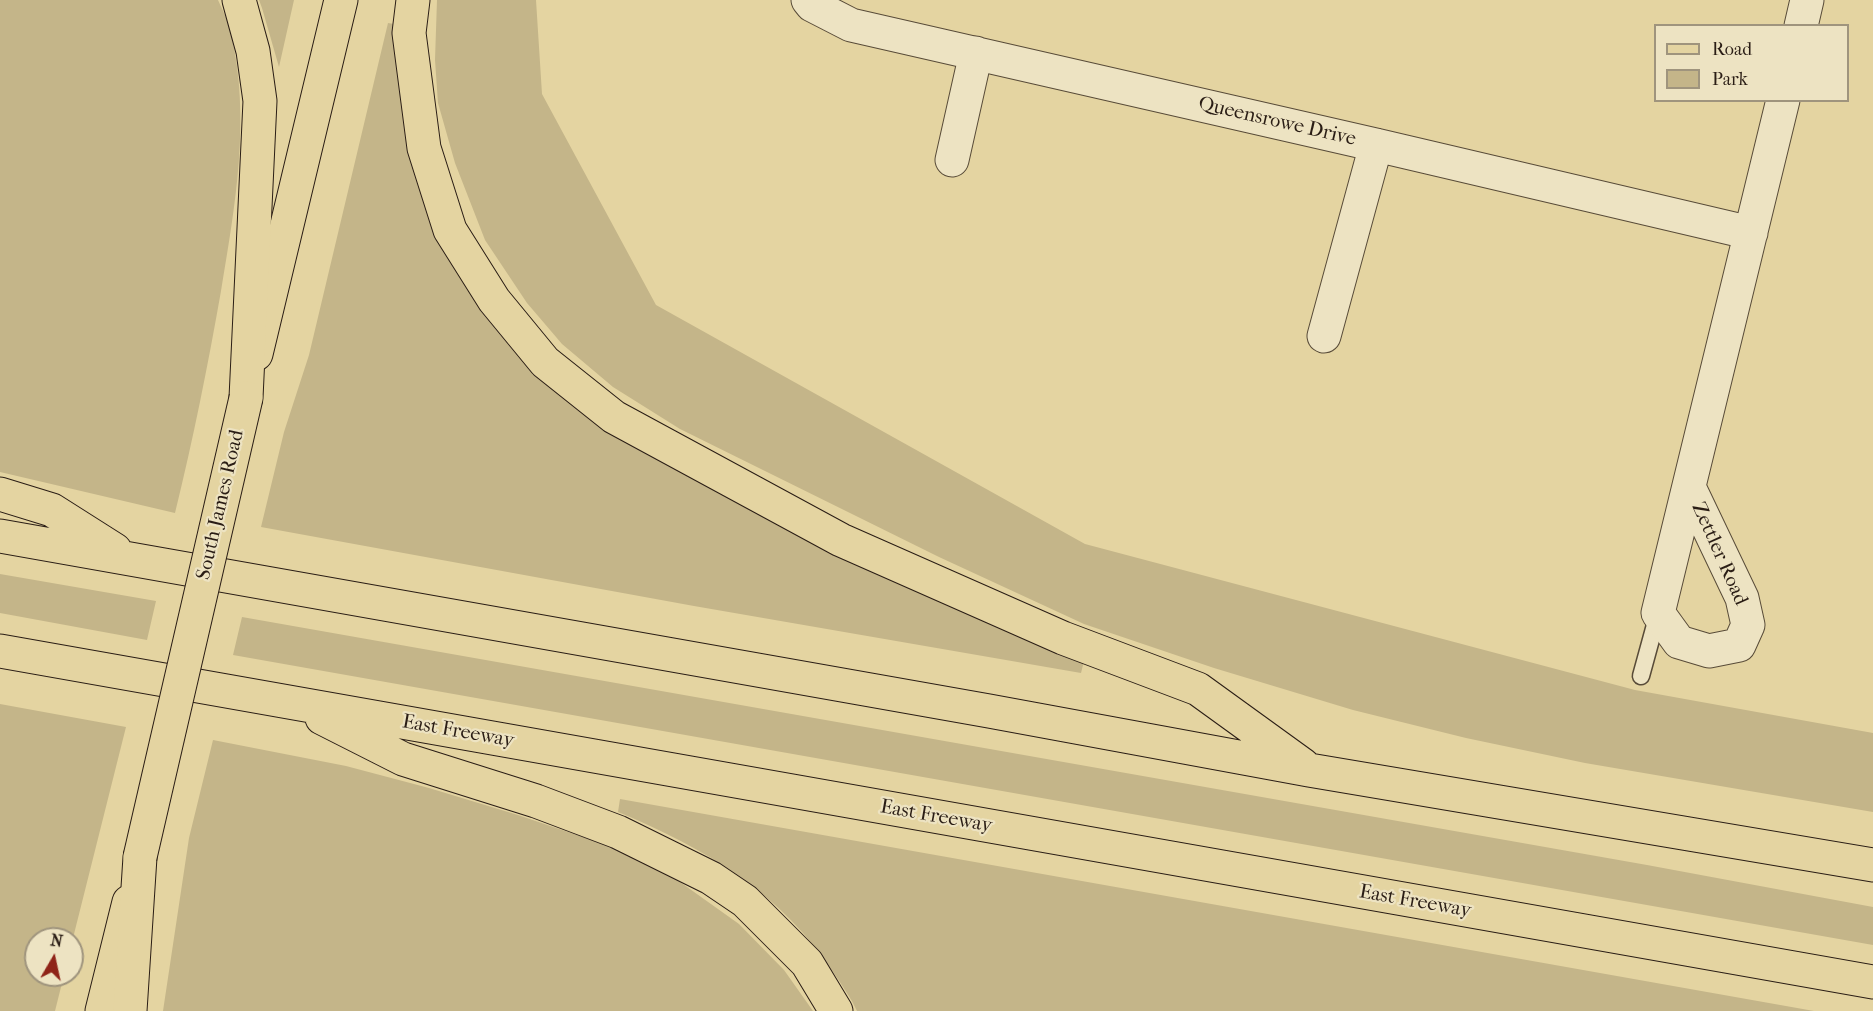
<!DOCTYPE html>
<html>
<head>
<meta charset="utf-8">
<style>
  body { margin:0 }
  #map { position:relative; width:1873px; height:1011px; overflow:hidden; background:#e4d4a1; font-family:"IM FELL French Canon",serif }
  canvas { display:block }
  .legend { position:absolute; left:1654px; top:24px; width:195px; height:78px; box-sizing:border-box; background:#ede3c2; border:2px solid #9f947d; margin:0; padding:8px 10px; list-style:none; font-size:18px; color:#2a1d15 }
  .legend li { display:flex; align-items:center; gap:12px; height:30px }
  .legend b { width:30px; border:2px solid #9f947d }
  .north { position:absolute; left:24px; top:927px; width:60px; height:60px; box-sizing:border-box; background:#ede3c2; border:2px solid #9f947d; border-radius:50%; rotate:9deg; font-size:16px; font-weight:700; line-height:24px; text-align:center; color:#2a1d15 }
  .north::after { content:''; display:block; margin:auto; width:21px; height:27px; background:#8f2418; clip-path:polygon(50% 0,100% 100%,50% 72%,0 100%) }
</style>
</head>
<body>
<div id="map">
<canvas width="1873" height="1011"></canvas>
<ul class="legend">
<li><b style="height:8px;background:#e4d4a1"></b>Road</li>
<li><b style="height:16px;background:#c4b589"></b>Park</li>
</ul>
<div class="north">N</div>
</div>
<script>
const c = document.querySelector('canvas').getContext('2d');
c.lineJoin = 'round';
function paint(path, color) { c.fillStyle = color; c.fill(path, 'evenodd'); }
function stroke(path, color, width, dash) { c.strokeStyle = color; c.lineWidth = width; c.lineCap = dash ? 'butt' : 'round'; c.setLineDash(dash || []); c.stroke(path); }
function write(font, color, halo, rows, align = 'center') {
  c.font = font + ' "IM FELL French Canon",serif'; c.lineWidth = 4.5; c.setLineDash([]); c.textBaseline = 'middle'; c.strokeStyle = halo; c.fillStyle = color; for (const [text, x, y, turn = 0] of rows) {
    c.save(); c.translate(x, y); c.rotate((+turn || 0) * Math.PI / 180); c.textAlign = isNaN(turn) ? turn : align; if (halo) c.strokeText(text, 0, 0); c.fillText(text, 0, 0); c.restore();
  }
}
const green = new Path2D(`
  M0 0H218C223 11 229 22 231 34 251 118 235 207 221 291 208 365 193 440 175 513L0 472Z
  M259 0H294L279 67 262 8Z
  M437 0H536L542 94 656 305 1085 544 1635 690 1873 733V812L1585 763 1466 738 1353 710 1214 668 1084 624 939 557 680 429 613 387 562 344 527 303 485 240 455 163 438 103 435 60Z
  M388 23 400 25V85L516 344 1084 661 1081 673 694 606 261 527 284 432 309 355Z
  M0 574 156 601 147 640 0 613Z
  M242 617 1647 865 1873 907V945L233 655Z
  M0 704 126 727 72 942V939H36V975H64L55 1011H0Z
  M213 740 346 766 429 788 518 815 621 850 666 872 739 924 784 970 813 1011H163L189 838Z
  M620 799 1814 1011H857C851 998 843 987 835 975 783 894 705 848 618 812Z`);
const lane = new Path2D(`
  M1641 676 1658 614`);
const street = new Path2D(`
  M808 0 812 5 851 25 1376 145 1751 233
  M1801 26 1807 0
  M952 160 976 53
  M1324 336 1376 145
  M1689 487 1742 598 1748 625 1739 645 1709 651 1679 642 1658 613 1783 100`);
const primary = new Path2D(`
  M256 354 341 0
  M102 1011 129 902`);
const highway = new Path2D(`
  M239 0 253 51 260 101 246 398
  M413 0 409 33 424 148 450 230 494 300 545 362 614 417 841 540 1063 638 1198 689 1303 765
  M0 494 52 510 115 550
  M0 536 989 711 1309 770 1873 865
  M0 651 1873 982
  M322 718 403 759 536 801 618 832 711 878 745 901 807 963 836 1011
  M130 1011 140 857`);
const primaryBridge = new Path2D(`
  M140 857 246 398`);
const streetNames = [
  ["Queensrowe Drive",1277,122,13],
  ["South James Road",221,505,-77],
  ["Zettler Road",1719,554,66],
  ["East Freeway",458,732,10],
  ["East Freeway",936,817,10],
  ["East Freeway",1415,902,10]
];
paint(green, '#c4b589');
stroke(lane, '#584b38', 19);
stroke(street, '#584b38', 35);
stroke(primary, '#2a1d15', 35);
stroke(highway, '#2a1d15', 35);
stroke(lane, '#ede3c2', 16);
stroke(street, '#ede3c2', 33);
stroke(primary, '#e4d4a1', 33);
stroke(highway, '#e4d4a1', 33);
stroke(primaryBridge, '#2a1d15', 35, []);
stroke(primaryBridge, '#e4d4a1', 33);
write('20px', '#2a1d15', '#ede3c2', streetNames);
</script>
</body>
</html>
